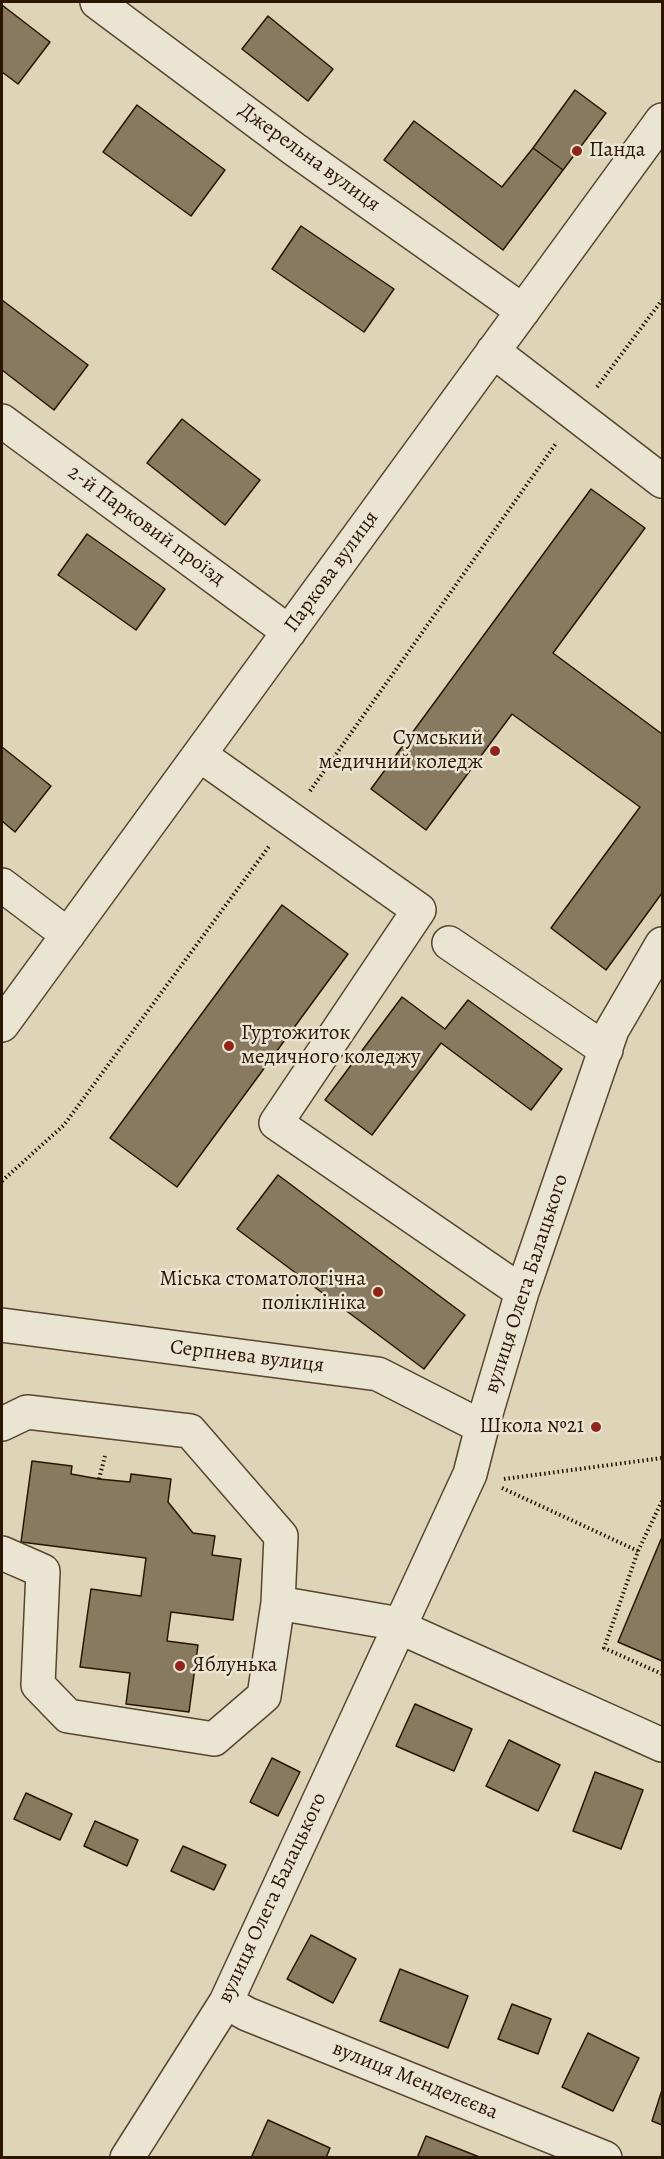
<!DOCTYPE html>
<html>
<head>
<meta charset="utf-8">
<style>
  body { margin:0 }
  #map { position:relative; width:664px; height:2159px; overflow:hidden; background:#ded5b9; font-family:Alegreya,serif }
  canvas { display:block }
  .frame { position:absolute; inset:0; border:3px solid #2a1501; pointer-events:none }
</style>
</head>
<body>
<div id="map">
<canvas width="664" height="2159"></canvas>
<div class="frame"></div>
</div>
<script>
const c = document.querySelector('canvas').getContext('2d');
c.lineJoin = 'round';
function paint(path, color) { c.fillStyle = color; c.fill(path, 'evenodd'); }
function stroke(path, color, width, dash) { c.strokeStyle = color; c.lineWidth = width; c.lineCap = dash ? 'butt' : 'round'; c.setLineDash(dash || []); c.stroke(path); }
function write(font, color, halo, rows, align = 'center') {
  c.font = font + ' Alegreya,serif'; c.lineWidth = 5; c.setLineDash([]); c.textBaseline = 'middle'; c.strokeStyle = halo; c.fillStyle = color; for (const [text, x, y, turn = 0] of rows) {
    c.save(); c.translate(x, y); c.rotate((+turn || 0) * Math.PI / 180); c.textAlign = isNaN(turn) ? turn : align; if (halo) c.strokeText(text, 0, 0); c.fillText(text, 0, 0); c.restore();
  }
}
const building = new Path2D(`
  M2 5 50 42 18 84 2 72Z
  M268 16 333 69 308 101 242 49Z
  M575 90 606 113 563 170 533 148Z
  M137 105 225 170 191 216 103 152Z
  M414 121 502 187 533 148 563 170 503 250 384 160Z
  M301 226 394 289 364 332 272 269Z
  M2 300 88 365 54 410 2 370Z
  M182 419 260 480 225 525 147 463Z
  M591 489 645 528 553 653 662 734V893L606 970 551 928 640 807 512 714 426 830 371 789Z
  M87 534 165 589 136 630 58 575Z
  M2 747 51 786 15 832 2 821Z
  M282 905 348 954 177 1187 110 1138Z
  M402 997 445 1029 468 1000 562 1069 531 1110 441 1043 372 1135 325 1100Z
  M278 1175 465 1315 424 1369 237 1229Z
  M32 1461 72 1466 71 1474 99 1479 130 1482 131 1474 171 1479 168 1502 193 1533 215 1536 212 1555 241 1559 233 1620 171 1612 167 1641 198 1645 189 1712 126 1704 130 1673 80 1667 91 1589 141 1596 146 1558 21 1542Z
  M662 1537V1661L618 1642Z
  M415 1704 472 1729 454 1771 396 1746Z
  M509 1740 560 1765 538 1811 486 1786Z
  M272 1758 300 1772 278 1816 250 1802Z
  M595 1772 643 1790 621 1849 573 1831Z
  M26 1793 72 1814 60 1840 14 1819Z
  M95 1821 138 1840 127 1866 84 1846Z
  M183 1846 226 1865 214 1890 171 1871Z
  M311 1935 356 1959 333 2003 287 1979Z
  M400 1969 468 1996 448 2048 380 2021Z
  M512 2004 551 2019 538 2054 498 2039Z
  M588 2033 639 2058 613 2111 562 2087Z
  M662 2090V2125L652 2121Z
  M268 2120 330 2148 326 2158H251Z
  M426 2136 482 2158H417Z`);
const path = new Path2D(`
  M597 387 662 300
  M310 791 557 442
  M2 1181 64 1125 270 845
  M99 1479 105 1456
  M504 1479 662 1458
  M502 1488 638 1551
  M662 1501 638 1551 604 1648 662 1674`);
const minor = new Path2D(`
  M97 2 294 149 523 311
  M493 351 662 481
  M2 421 289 632
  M200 755 419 910 276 1123 522 1292
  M2 885 68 935
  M449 943 606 1050
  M2 1025 662 120
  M2 1325 378 1374 482 1427
  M2 1424 27 1412 190 1431 281 1536 278 1603 388 1622 662 1745
  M2 1553 43 1571 38 1685 68 1716 214 1739 264 1696 278 1603
  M226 2002 247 2014 605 2158
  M127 2158 226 2002 470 1474 482 1427 522 1292 612 1030 662 944`);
const markers = [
  [577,151,6,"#8f2418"],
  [495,751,6,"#8f2418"],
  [229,1046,6,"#8f2418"],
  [378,1292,6,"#8f2418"],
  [596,1427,6,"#8f2418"],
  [180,1666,6,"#8f2418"]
];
const poiNames = [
  ["Панда",589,151],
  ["Сумський",483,739,"right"],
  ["медичний коледж",483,763,"right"],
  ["Гуртожиток",241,1034],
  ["медичного коледжу",241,1058],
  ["Міська стоматологічна",366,1280,"right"],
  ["поліклініка",366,1304,"right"],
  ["Школа №21",584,1427,"right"],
  ["Яблунька",192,1666]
];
const streetNames = [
  ["Джерельна вулиця",309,158,36],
  ["2-й Парковий проїзд",146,526,36],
  ["Паркова вулиця",332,572,-54],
  ["вулиця Олега Балацького",527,1284,-72],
  ["Серпнева вулиця",247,1357,7],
  ["вулиця Олега Балацького",273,1898,-65],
  ["вулиця Менделєєва",415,2081,22]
];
paint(building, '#887961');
stroke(building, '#2a1501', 1.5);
stroke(minor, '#57452f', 36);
stroke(path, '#2a1501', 4, [1.5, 3]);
stroke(minor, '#eae4d2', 33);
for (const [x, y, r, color] of markers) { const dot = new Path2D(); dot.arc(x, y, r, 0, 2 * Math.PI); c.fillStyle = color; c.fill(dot); stroke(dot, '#eae4d2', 2); }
write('21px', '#2a1501', '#eae4d2', poiNames, 'left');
write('21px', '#2a1501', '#eae4d2', streetNames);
</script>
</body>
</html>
